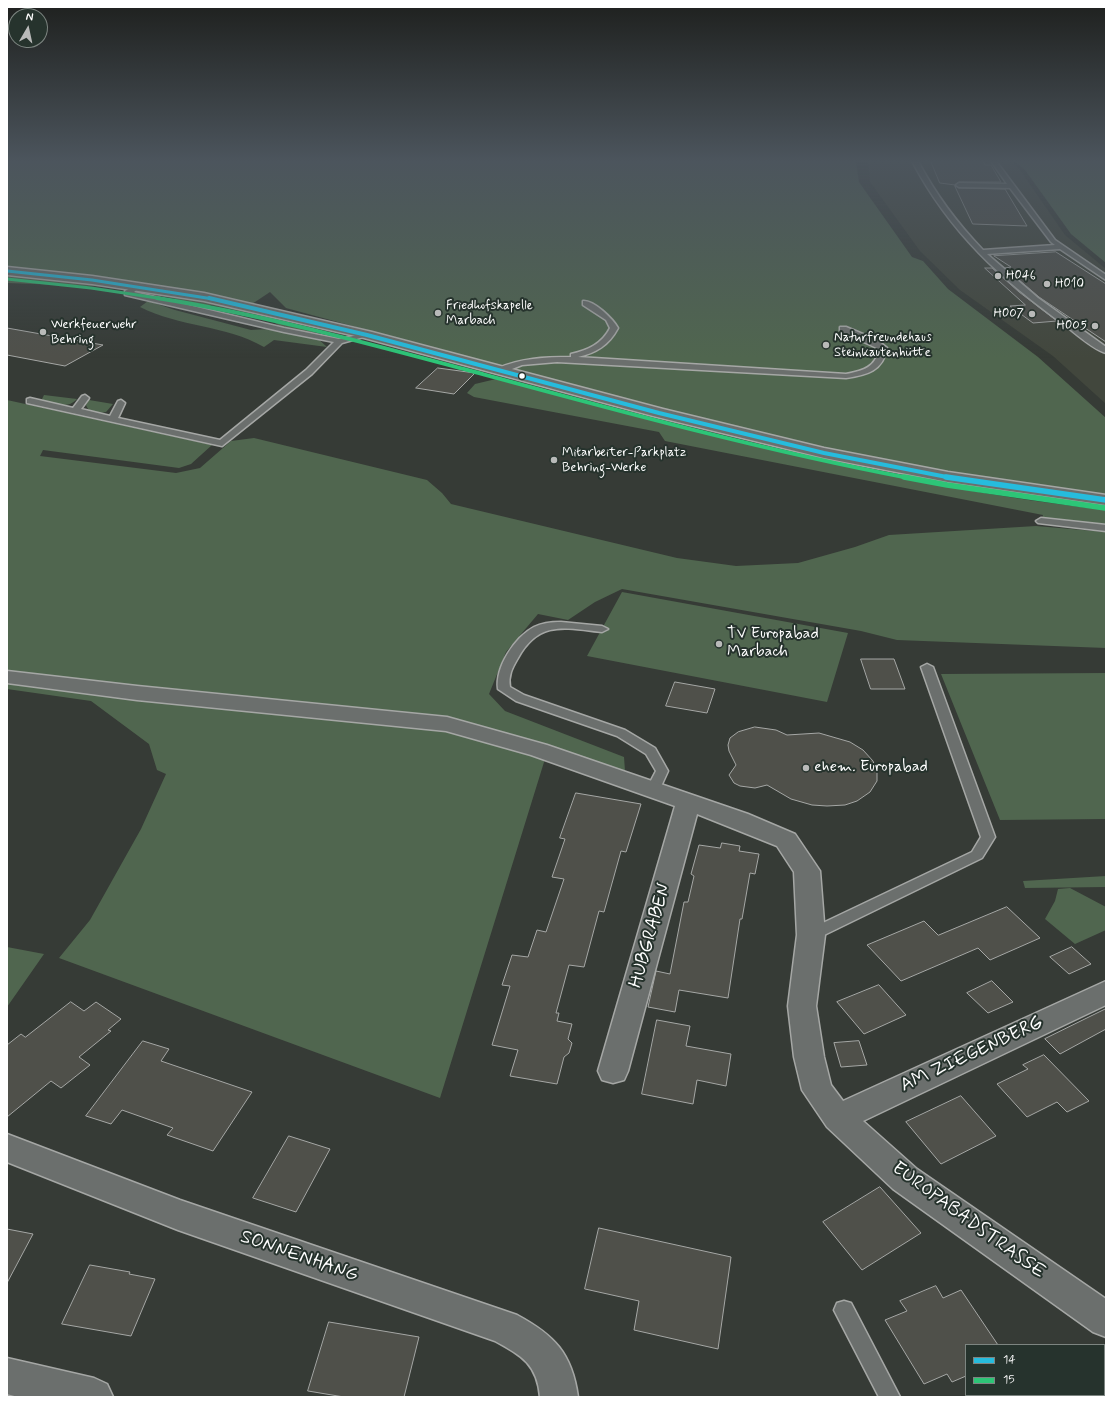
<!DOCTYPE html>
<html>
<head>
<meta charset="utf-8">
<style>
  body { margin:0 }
  #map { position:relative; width:1113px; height:1404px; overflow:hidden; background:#363b36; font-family:Mynerve,sans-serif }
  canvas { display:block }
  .frame { position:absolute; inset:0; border:8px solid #fff; pointer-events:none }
  .legend { position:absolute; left:965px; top:1344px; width:140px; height:52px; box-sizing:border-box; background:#26332d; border:1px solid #7d8581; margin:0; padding:5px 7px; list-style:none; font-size:12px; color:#fff }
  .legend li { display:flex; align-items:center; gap:8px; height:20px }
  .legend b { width:20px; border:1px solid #7d8581 }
  .north { position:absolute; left:8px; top:8px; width:40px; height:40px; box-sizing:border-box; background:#26332d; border:1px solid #7d8581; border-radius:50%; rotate:9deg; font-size:11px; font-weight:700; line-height:16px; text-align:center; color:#fff }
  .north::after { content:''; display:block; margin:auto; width:14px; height:18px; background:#b9bab9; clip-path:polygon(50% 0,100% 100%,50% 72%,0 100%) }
</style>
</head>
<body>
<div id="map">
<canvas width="1113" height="1404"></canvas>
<div class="frame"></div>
<ul class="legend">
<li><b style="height:5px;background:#26bcdd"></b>14</li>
<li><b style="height:5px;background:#2dc577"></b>15</li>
</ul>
<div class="north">N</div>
</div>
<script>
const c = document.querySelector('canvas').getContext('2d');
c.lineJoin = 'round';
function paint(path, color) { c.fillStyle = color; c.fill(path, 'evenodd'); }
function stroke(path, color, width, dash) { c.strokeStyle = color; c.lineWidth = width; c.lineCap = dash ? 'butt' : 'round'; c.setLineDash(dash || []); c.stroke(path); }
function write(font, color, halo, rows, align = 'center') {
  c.font = font + ' Mynerve,sans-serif'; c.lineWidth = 4; c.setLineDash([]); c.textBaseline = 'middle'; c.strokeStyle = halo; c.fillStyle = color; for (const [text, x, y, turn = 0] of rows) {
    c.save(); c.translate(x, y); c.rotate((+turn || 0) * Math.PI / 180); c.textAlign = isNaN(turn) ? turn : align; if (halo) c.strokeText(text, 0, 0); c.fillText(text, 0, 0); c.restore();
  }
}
const built = new Path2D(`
  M868 161H1012L1020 170 1065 235 1106 269V404L1053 356 960 290 920 251 870 182Z`);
const green = new Path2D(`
  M7 161H856L859 182 912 257 923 261 948 289 1038 357 1106 418V496L887 463 722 426 286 308 270 292 252 304 142 283 89 277 117 287 7 283Z
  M1014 161H1106V263L1071 234 1025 170Z
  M145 290 205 301 262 314 317 333 285 329 270 320 257 315 211 305 206 308 172 298 142 293Z
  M148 301 175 310 251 330 268 329 315 336 327 347 274 340 264 347C226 325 179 327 140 307Z
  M496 379C696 432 899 487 1106 510V525L1042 518 1043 515 665 441 659 432 474 397 467 393 475 384Z
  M44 395 77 399C68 409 56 404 44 401L42 399Z
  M7 400 212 445 191 464 179 468 43 450 40 456 176 473 200 468 231 441 254 438 427 480 442 493 451 504 677 558 736 566 798 563 855 547 889 535 1036 526 1106 532V648L897 640 861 631 622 589 595 602 568 620 538 614 506 652 489 694 505 711 624 757 625 771 549 746 440 1098 59 958 90 920 141 829 166 774 157 770 149 744 91 701 7 689Z
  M89 400 113 404 106 412C98 414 89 414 86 405Z
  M622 592 848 633 827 702 587 656Z
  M1106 673V819L1000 820 941 674Z
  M1106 876V887L1025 888 1023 881Z
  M1070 888 1106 907V930L1075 944 1045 919 1055 901 1058 889Z
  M7 947 44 954 7 1007Z`);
const building = new Path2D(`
  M931 161H983L985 165H991L1001 182H959L955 185 940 183Z
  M955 186 959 188 1005 189 1027 226 973 224Z
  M1056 252 1106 284V342L1039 297 1005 268 1011 267 994 256Z
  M985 268H992L1019 292 1057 321 1033 323 1010 306 1025 305Z
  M7 328 103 345 65 366 7 355Z
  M438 368 475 373 454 394 416 388Z
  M861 659H894L905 689H871Z
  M675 682 715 689 707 713 666 706Z
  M755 727 776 730 787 735 819 733 850 742 863 750 873 761 877 773V781L870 792 857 801 845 805 827 806 812 805 791 799 767 785 755 788 740 786 734 783 729 775 736 765 729 751 728 745 730 738 738 732Z
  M576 793 641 804 626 852 621 851 604 912 599 911 584 967 569 965 556 1013H559L557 1021 572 1024 568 1039 572 1043 569 1053 564 1057 557 1084 510 1076 518 1050 492 1045 510 986 502 985 512 955 528 957 537 930 546 932 564 879 552 877 565 839 560 838Z
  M722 843 740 846 739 851 759 854 755 874 750 873 742 919H740L728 998 679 990 675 1012 648 1007 656 971 670 974 684 902H688L694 876 691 874 699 845 720 848Z
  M1007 907 1040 938 990 960 978 948 901 981 867 945 924 921 938 935Z
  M1072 947 1091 964 1069 974 1050 957Z
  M992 981 1013 1002 988 1013 967 993Z
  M879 985 906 1015 864 1034 837 1002Z
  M71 1002 84 1011 96 1002 121 1019 108 1030 111 1031 79 1057 90 1065 61 1088 51 1081 7 1117V1045L21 1034 25 1037Z
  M1106 1009V1029L1060 1054 1045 1039Z
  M657 1020 690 1026 686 1046 731 1054 726 1086 697 1080 693 1104 642 1094Z
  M143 1041 169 1049 161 1061 252 1092 213 1151 167 1135 173 1128 122 1110 111 1124 86 1116Z
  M859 1041 867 1065 841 1067 834 1043Z
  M1044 1055 1089 1101 1067 1112 1057 1102 1027 1117 997 1084 1028 1069 1023 1065Z
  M961 1096 996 1136 941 1164 906 1122Z
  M289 1136 330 1149 296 1212 253 1198Z
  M880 1187 921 1233 862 1270 823 1222Z
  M599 1228 731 1257 718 1349 634 1330 639 1301 585 1289Z
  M7 1229 33 1234 7 1283Z
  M90 1265 130 1272 129 1274 155 1279 131 1336 62 1324Z
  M936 1286 943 1298 961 1290 998 1345H966V1376L952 1382 947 1374 924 1384 885 1320 907 1311 900 1301Z
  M329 1322 419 1337 404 1397H344L308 1391Z`);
const lane = new Path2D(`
  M912 161H918C936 195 957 223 983 250L1055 245 1051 242 1010 188 959 187 956 185 959 183 1007 184 991 161H996L1055 240 1106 275V280L1060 249 987 254 1038 298 1106 347V353C1094 350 1076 334 1066 326 1001 279 950 233 912 161Z
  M138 284 141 286 134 292 284 328 339 339 367 333 371 335 342 343 312 374 222 446 27 403V399L30 398 73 408 82 396 85 395 89 398 81 409 110 416 118 401 121 400 125 403 118 418 220 440 306 370 334 342 284 332 125 295V291Z
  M583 301C594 300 613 319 618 328 609 345 596 353 578 357L846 374C863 371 876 367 879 349L840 331V327H846L877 340 887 348C883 371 867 375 846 378L557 362 522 365 502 373H496V369C520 358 545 357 571 357V354C588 350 602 344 610 328L606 320 583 305Z
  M1041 518 1106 525V531L1038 523 1036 521Z
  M561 622 602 626 608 629 602 632C565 628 539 620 518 658 512 668 508 676 510 687L524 695 625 730 655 748 668 771 658 793H648L646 790 656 771 646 754 617 736 516 701 498 689C495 667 515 637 534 627 542 623 552 622 561 622Z
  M927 664 933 667 995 837 982 858 816 939 811 940 806 939 804 935 806 931 972 852 981 837 921 667Z
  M844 1301 851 1303 900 1397H879L834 1310 837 1303Z`);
const street = new Path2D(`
  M7 671 137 686 447 717 547 745 748 814 795 834 820 871 825 935 816 1006 824 1057 831 1085 843 1101 1106 981V1005L863 1121 917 1169 1106 1299V1337L1093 1332 893 1189 827 1127 802 1090 794 1057 788 1006 797 935 794 872 777 846 697 814 628 1071 624 1080 613 1083 602 1080 598 1071 675 806 531 755 446 731 137 700 7 683Z
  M7 1134 180 1200 517 1315C554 1335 572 1353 578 1397H540C537 1364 522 1356 495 1341L178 1230 7 1162Z
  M7 1358 94 1378 107 1384 113 1397H18L7 1394Z`);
const secondary = new Path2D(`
  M7 267 92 276 204 293 372 332 663 409 824 448 948 472 1106 495V505L948 482 824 458 653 416 364 338 204 301 92 284 7 275Z`);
const bus1Far2 = new Path2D(`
  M7 271 92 280 213 299`);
const bus1Far1 = new Path2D(`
  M209 298 367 335 659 413 824 453 952 478`);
const bus1 = new Path2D(`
  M946 477 1106 500`);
const bus2Far2 = new Path2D(`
  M7 279 91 288 164 299`);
const bus2Far1 = new Path2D(`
  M157 298C265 315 370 344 475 372 619 411 762 450 909 478`);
const bus2 = new Path2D(`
  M904 477 947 485 1105 508`);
const markers = [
  [998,276,4,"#b9bab9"],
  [1047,284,4,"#b9bab9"],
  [438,313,4,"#b9bab9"],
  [1032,314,4,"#b9bab9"],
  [1095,326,4,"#b9bab9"],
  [43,332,4,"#b9bab9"],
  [826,345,4,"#b9bab9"],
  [522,376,3.5,"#fff"],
  [554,460,4,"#b9bab9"],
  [719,644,4,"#b9bab9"],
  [806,768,4,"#b9bab9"]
];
const farPoinames = [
  ["H046",1006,276],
  ["H010",1055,284],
  ["Friedhofskapelle",446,306],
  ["Marbach",446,321],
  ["H007",1024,314,"right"],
  ["Werkfeuerwehr",51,325],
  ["Behring",51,340],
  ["H005",1087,326,"right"],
  ["Naturfreundehaus",834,338],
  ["Steinkautenhütte",834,353],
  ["Mitarbeiter-Parkplatz",562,453],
  ["Behring-Werke",562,468]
];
const poiNames = [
  ["TV Europabad",727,635],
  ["Marbach",727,653],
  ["ehem. Europabad",814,768]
];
const nearStreetnames = [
  ["HUBGRABEN",651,936,-74],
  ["AM ZIEGENBERG",972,1055,-25],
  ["EUROPABADSTRASSE",968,1221,36],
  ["SONNENHANG",299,1257,19]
];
paint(built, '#42473d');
paint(green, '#50664f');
paint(building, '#4f504a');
stroke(building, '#a5a7a5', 1);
stroke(lane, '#a5a7a5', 3);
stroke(street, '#a5a7a5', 3);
stroke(secondary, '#a5a7a5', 3);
paint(lane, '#6b6f6d');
paint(street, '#6b6f6d');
paint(secondary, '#6b6f6d');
stroke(bus1Far2, '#26bcdd', 3);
stroke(bus1Far1, '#26bcdd', 4);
stroke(bus1, '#26bcdd', 5.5);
stroke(bus2Far2, '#2dc577', 3);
stroke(bus2Far1, '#2dc577', 4);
stroke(bus2, '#2dc577', 5.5);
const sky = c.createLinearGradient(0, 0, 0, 358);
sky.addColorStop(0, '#1e201e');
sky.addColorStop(0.45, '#4c555d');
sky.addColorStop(1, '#4c555d00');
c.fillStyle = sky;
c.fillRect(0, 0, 1113, 358);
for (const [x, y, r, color] of markers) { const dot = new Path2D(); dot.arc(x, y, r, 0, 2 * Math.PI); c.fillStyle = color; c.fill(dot); stroke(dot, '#26332d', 1.5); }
write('13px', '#fff', '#26332d', farPoinames, 'left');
write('16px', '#fff', '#26332d', poiNames, 'left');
write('19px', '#fff', '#26332d', nearStreetnames);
</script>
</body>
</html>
